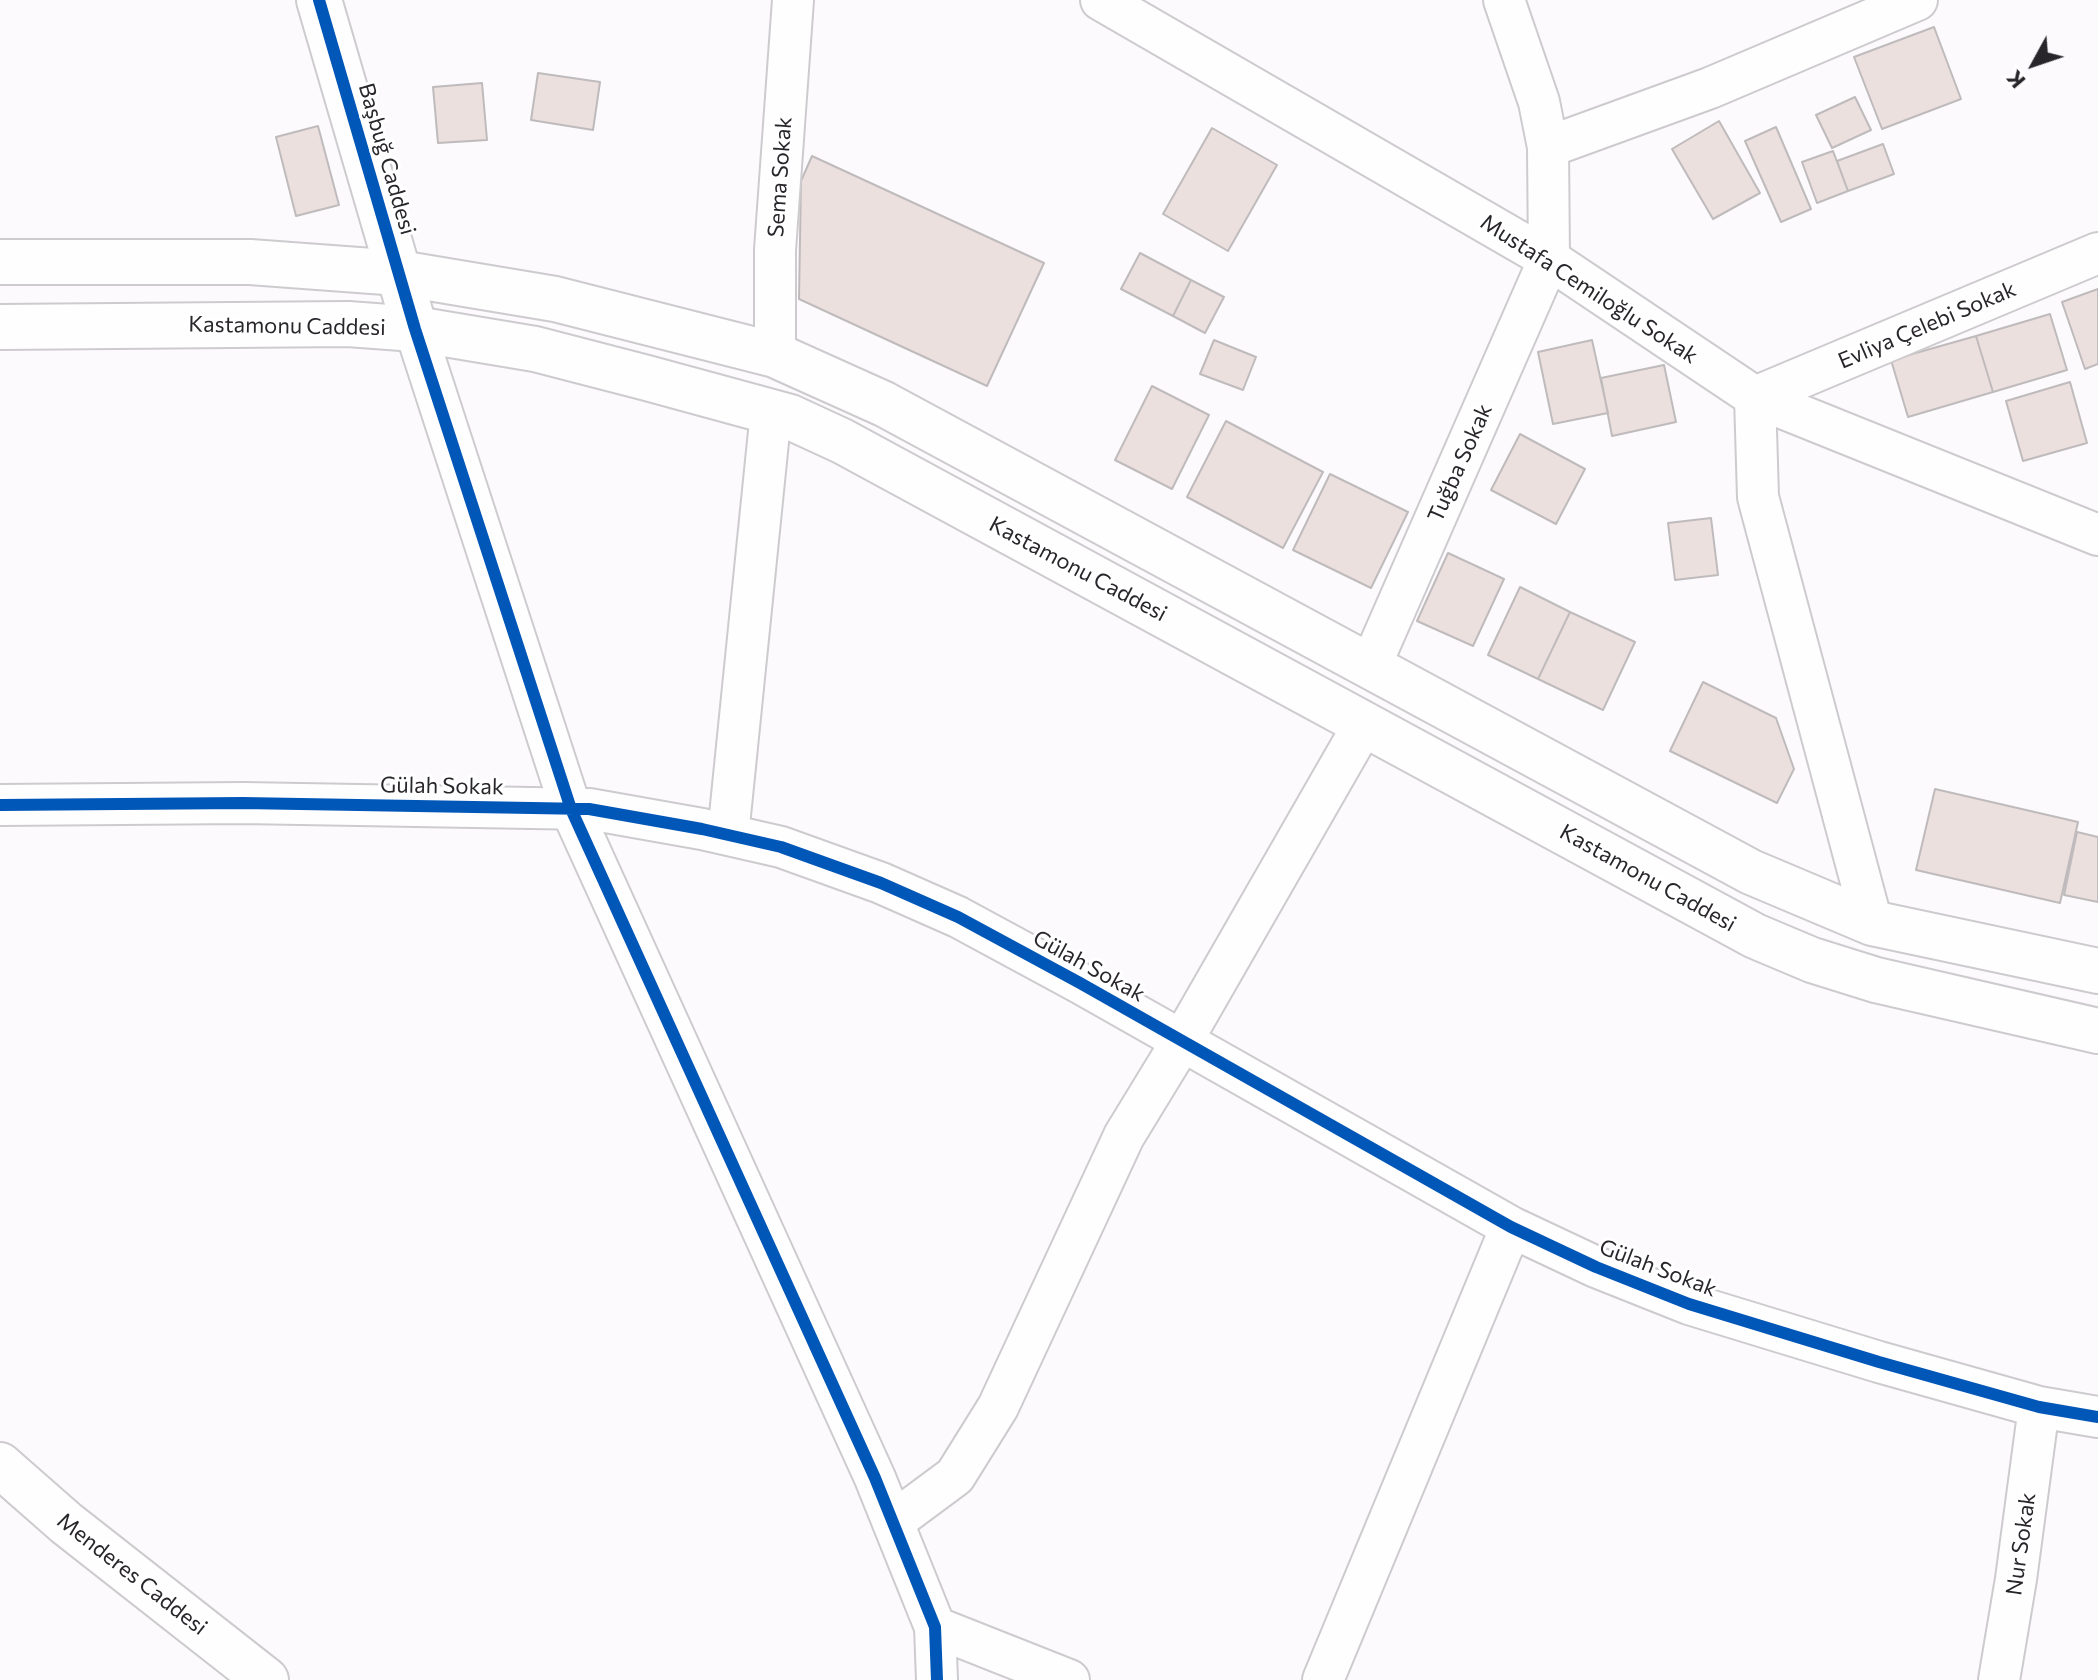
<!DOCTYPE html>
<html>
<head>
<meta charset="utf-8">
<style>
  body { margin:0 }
  #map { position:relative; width:2098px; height:1680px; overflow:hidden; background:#fcfafd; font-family:Commissioner,sans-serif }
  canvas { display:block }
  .north { position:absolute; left:1994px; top:24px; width:80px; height:80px; -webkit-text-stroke:6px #fff; paint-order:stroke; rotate:230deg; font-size:22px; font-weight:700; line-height:32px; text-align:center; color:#29262b }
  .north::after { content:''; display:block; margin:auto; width:28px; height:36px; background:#29262b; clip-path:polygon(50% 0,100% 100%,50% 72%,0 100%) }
</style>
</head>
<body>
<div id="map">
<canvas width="2098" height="1680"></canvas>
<div class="north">K</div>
</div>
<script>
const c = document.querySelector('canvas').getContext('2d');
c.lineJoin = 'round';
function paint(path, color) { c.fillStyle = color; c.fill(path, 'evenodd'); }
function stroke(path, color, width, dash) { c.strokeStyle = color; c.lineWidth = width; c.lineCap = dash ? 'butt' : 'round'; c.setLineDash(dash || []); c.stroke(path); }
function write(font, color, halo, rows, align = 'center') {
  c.font = font + ' Commissioner,sans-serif'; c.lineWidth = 6; c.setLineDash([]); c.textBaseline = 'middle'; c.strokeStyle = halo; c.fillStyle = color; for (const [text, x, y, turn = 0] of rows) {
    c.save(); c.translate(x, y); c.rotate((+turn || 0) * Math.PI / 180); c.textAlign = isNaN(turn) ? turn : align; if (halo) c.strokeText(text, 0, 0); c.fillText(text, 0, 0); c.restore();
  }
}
const building = new Path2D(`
  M1934 27 1961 99 1882 129 1854 57Z
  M538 73 600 82 593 130 531 120Z
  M482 83 487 140 438 143 433 87Z
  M1855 97 1871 130 1832 148 1816 115Z
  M1719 121 1760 193 1713 219 1672 149Z
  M318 126 339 205 296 216 276 137Z
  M1776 127 1811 209 1781 222 1745 141Z
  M1212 128 1277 165 1228 251 1163 214Z
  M1883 144 1894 174 1848 191 1837 161Z
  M1833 151 1848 191 1817 203 1802 162Z
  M812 156 1044 263 987 386 799 299 801 181Z
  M1140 253 1191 280 1173 316 1121 289Z
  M1191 280 1224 297 1205 333 1173 316Z
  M2098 289V364L2085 369 2062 302Z
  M2050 314 2067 370 1993 392 1976 336Z
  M1976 336 1993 392 1908 417 1891 360Z
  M1214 340 1256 357 1243 390 1200 374Z
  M1592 340 1608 413 1553 424 1538 352Z
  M1664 365 1676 422 1612 436 1601 378Z
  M2070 382 2087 443 2023 461 2006 401Z
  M1152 386 1209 415 1172 489 1115 460Z
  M1226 421 1323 472 1283 548 1187 497Z
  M1520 434 1585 469 1556 524 1491 490Z
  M1330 474 1408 512 1371 588 1293 550Z
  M1711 518 1718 575 1675 580 1668 523Z
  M1448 553 1504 579 1473 646 1417 621Z
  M1520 587 1570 612 1538 679 1488 655Z
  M1570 612 1635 642 1603 710 1538 679Z
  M1703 682 1776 718 1794 769 1777 803 1670 751Z
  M1935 789 2078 822 2060 903 1916 870Z
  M2077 832 2098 837V902L2064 895Z`);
const minor = new Path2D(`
  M1101 0 1549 259 1755 397 2098 535
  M1548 147 1710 88 1917 0
  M415 329 571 809 875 1478 935 1627 937 1680
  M775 355V250L793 0
  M1370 667 1549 259 1548 147 1539 102 1504 0
  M0 805 243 803 589 809 702 829 781 847 881 883 958 917 1080 983 1511 1227 1596 1267 1689 1304 1879 1362 2039 1407 2098 1417
  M728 835 771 412
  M1872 923 1758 497 1755 397 2098 253
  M893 1522 955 1476 998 1407 1124 1136 1182 1041 1364 724
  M935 1627 1069 1680
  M1323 1680 1511 1227
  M1999 1680 2016 1579 2039 1407`);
const tertiary = new Path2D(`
  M319 0 415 329
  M0 1465 66 1523 266 1680`);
const primary = new Path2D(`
  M0 262H250L399 273 555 299 775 355 884 404 1751 872 1872 923 2098 971
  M0 327 348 324 415 329 535 349 647 378 790 417 842 441 1755 936 1812 960 1876 980 2098 1031`);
const cycleway = new Path2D(`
  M319 0 415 329 571 809 875 1478 935 1627 937 1680
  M0 805 243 803 589 809 702 829 781 847 881 883 958 917 1080 983 1511 1227 1596 1267 1689 1304 1879 1362 2039 1407 2098 1417`);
const streetNames = [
  ["Başbuğ Caddesi",387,159,74],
  ["Sema Sokak",780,177,-86],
  ["Mustafa Cemiloğlu Sokak",1589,289,33],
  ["Evliya Çelebi Sokak",1927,325,-23],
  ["Kastamonu Caddesi",287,326,1],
  ["Tuğba Sokak",1460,463,-66],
  ["Kastamonu Caddesi",1078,569,28],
  ["Gülah Sokak",442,786,1],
  ["Kastamonu Caddesi",1648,878,29],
  ["Gülah Sokak",1089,966,29],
  ["Gülah Sokak",1658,1268,21],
  ["Nur Sokak",2021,1544,-82],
  ["Menderes Caddesi",132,1574,38]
];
paint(building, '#ece0de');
stroke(building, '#bfbbbc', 2);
stroke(minor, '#cdcbce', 44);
stroke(tertiary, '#cdcbce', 48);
stroke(primary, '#cdcbce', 48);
stroke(minor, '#fffeff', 40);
stroke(tertiary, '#fffeff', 44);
stroke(primary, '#fffeff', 44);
stroke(cycleway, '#0057b8', 12);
write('22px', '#29262b', '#fff', streetNames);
</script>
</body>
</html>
